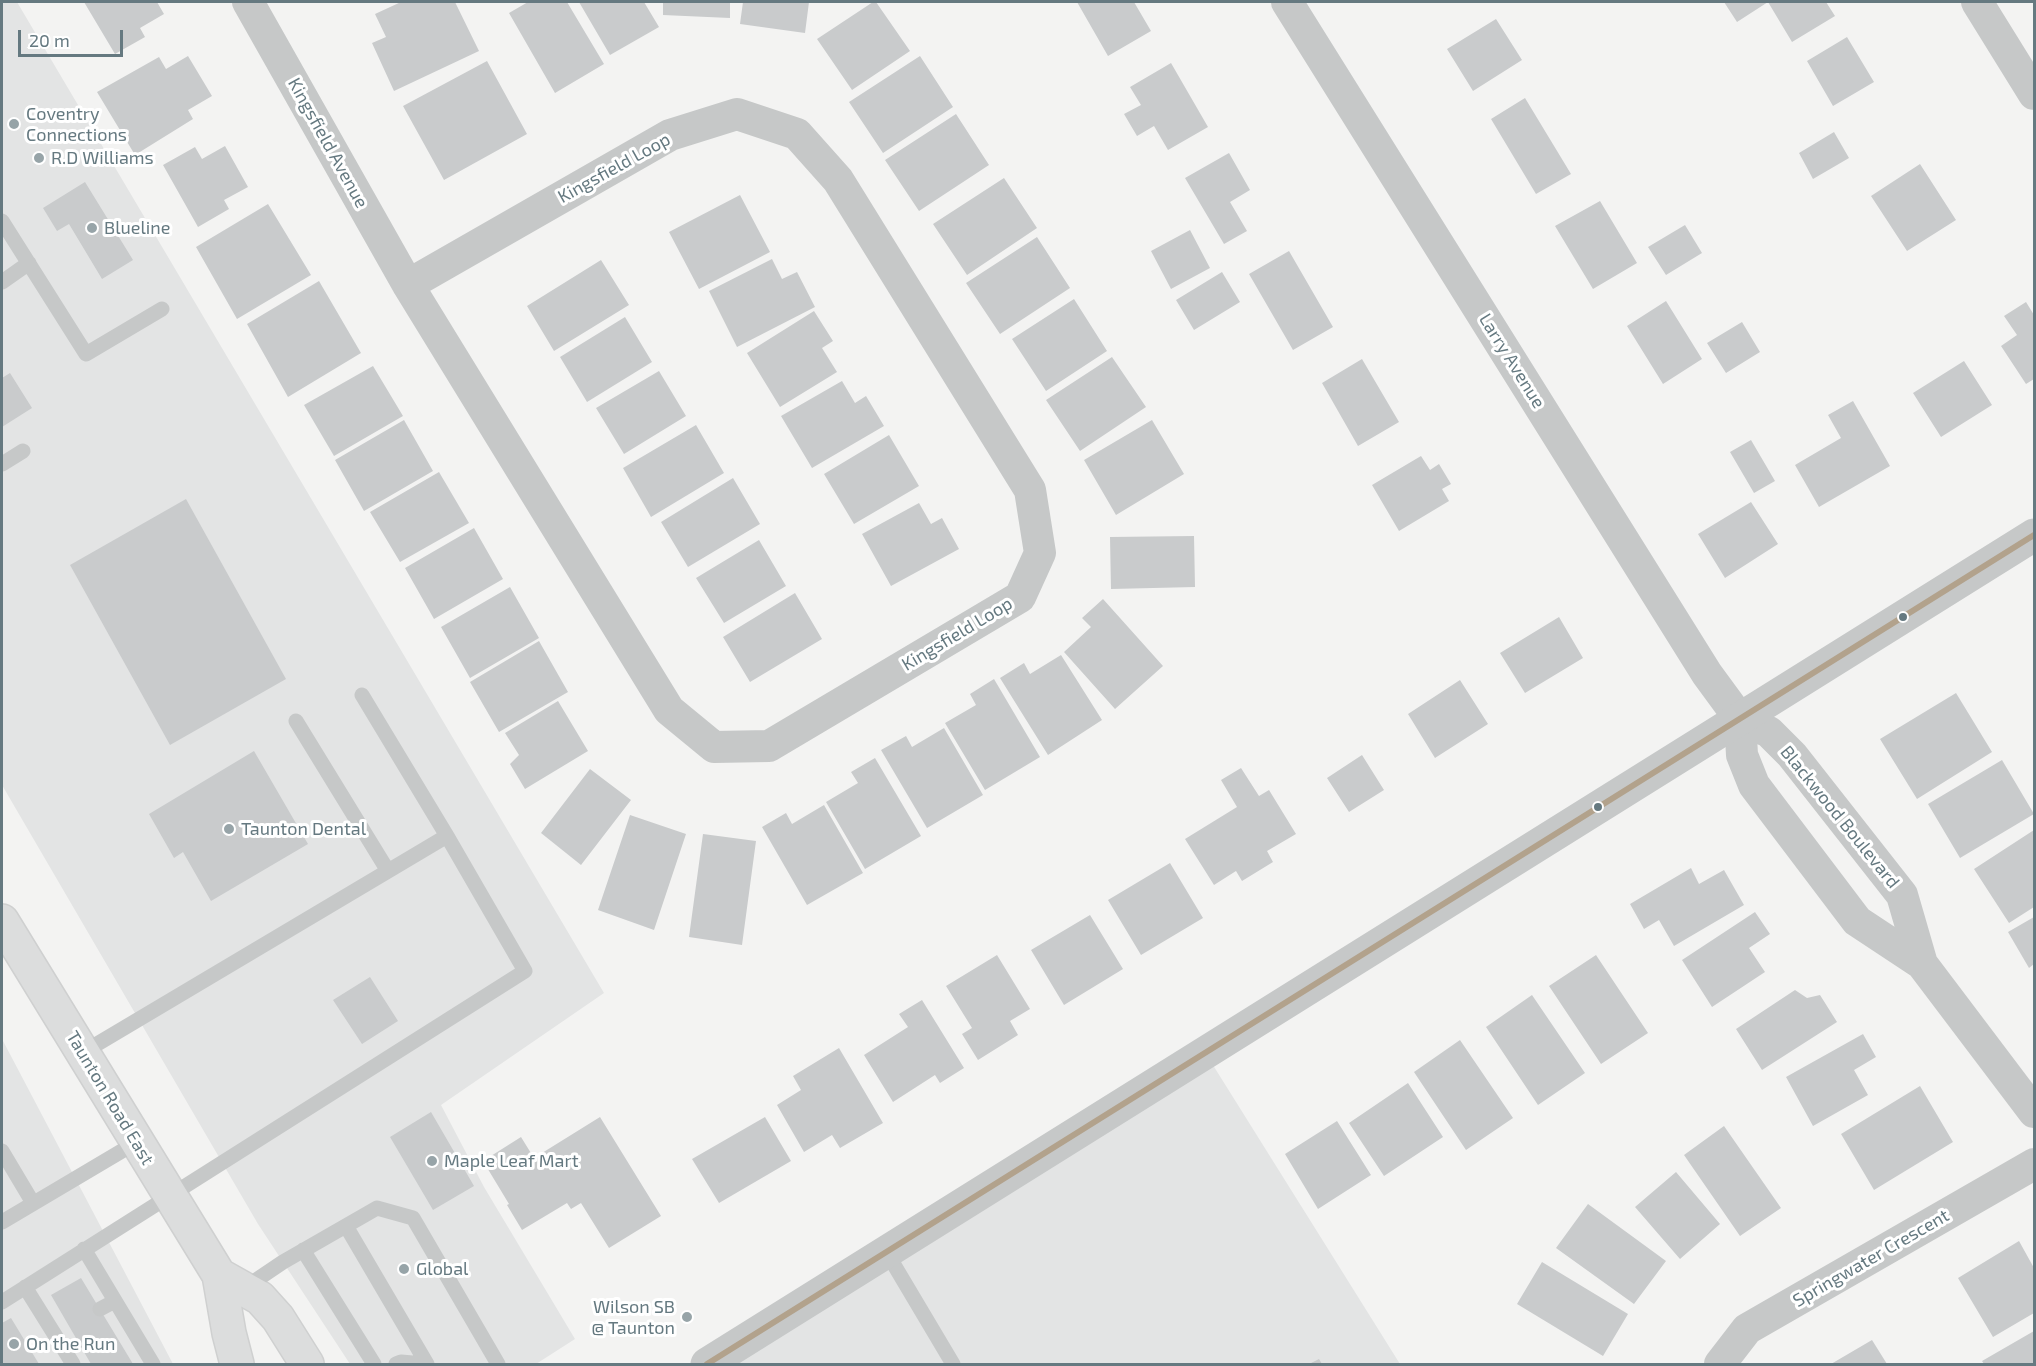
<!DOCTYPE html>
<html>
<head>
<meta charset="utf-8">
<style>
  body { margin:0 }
  #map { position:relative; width:2036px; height:1366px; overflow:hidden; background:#f3f3f2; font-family:"Exo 2",sans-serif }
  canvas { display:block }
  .frame { position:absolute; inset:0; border:3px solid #657980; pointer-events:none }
  .scale { position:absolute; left:18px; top:30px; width:105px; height:27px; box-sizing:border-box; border:3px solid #657980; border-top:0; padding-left:8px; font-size:18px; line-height:21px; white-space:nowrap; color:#657980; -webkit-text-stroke:4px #fff; paint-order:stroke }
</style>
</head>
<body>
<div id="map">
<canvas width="2036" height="1366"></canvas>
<div class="frame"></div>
<div class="scale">20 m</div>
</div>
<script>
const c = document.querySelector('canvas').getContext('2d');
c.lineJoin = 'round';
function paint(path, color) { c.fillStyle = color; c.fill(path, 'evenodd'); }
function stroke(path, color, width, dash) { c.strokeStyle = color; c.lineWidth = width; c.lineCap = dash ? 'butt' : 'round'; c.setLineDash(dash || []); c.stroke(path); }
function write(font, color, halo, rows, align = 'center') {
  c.font = font + ' "Exo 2",sans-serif'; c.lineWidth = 6; c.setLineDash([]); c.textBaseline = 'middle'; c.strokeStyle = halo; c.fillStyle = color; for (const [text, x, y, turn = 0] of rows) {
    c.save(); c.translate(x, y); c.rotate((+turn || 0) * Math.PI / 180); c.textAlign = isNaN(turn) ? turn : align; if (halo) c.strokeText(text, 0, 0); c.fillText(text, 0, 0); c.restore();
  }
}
const built = new Path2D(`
  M2 2H17L604 993 441 1105 484 1187 575 1339 536 1364H350L258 1224 2 785Z
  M2 1039 173 1364H2Z
  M1201 1046 1400 1364H704Z`);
const building = new Path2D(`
  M84 2H157L164 14 140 28 145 37 115 54Z
  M401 2H455L479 51 394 91 372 43 386 37 375 14Z
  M528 2H567L604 64 555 93 509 13Z
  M579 2H644L659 27 610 55Z
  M663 2H730V18L663 15Z
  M743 2H809L805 33 740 24Z
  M873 2H876L910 51 852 90 817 39Z
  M1077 2H1134L1151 31 1108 56Z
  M1724 2H1768L1737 22Z
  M1768 2H1826L1835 16 1792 42Z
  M1496 19 1522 60 1473 91 1447 49Z
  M1847 37 1874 82 1833 106 1807 61Z
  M188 56 212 96 188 110 193 119 135 155 97 92 159 57 166 69Z
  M920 56 953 107 883 153 849 102Z
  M487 61 527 134 444 180 403 106Z
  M1171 63 1208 127 1168 150 1154 126 1137 136 1124 114 1141 105 1130 87Z
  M1525 98 1571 174 1536 194 1491 119Z
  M956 114 989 165 919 211 885 160Z
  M1834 132 1849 158 1813 179 1799 153Z
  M225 146 248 187 224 200 229 209 198 227 163 165 195 147 202 159Z
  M1229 153 1250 190 1230 202 1247 231 1224 244 1185 178Z
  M1920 164 1956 220 1907 251 1871 196Z
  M1004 178 1037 228 967 275 933 224Z
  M85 182 133 260 102 279 69 224 57 231 43 208Z
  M740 195 770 252 699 289 669 232Z
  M1600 201 1637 263 1593 289 1555 226Z
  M268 204 311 275 237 319 196 247Z
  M1685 225 1702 253 1666 275 1648 247Z
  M1190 230 1210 268 1171 289 1151 251Z
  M1037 237 1070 288 1000 334 966 283Z
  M1289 251 1333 327 1293 350 1249 274Z
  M772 259 782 279 797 272 815 307 737 347 709 291Z
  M601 260 629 305 554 351 527 306Z
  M1222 272 1240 302 1194 330 1176 300Z
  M319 281 361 353 288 397 247 324Z
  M1074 299 1107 351 1046 391 1012 339Z
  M1666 301 1702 359 1663 384 1627 326Z
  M2026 302 2034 315V379L2026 384 2001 346 2017 335 2004 316Z
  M814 311 833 341 822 348 837 372 780 407 747 353Z
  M625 317 652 362 587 402 560 357Z
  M1742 322 1760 352 1726 373 1707 343Z
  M1112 357 1146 407 1080 451 1046 400Z
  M1362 359 1399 422 1358 446 1322 383Z
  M1964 361 1992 405 1941 437 1913 393Z
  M373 366 403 416 334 456 304 405Z
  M659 371 686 416 624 454 596 408Z
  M10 373 32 408 2 427V378Z
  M842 381 855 403 866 396 884 426 812 468 781 416Z
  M1853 401 1890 466 1819 507 1795 465 1841 438 1828 415Z
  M404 420 433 471 364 511 335 460Z
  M1152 420 1184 474 1116 515 1084 460Z
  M696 425 724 473 651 517 623 468Z
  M889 435 919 486 854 524 824 474Z
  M1751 440 1775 481 1754 493 1730 452Z
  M1421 456 1430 470 1439 464 1451 484 1442 489 1449 501 1399 531 1372 485Z
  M439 472 469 523 400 562 370 512Z
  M733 478 760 524 688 567 661 522Z
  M186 499 286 679 170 745 70 565Z
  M1751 502 1778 544 1725 578 1698 534Z
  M919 503 931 524 942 518 959 549 891 586 862 534Z
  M474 528 503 579 434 619 405 568Z
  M1194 536 1195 587 1111 589 1110 537Z
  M759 540 786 586 724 623 696 578Z
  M510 587 539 638 470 678 441 627Z
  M795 593 822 639 750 682 723 637Z
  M1103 599 1163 666 1115 709 1064 652 1091 627 1082 618Z
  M1559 617 1583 658 1525 693 1500 653Z
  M539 641 568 692 499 732 470 682Z
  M1061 655 1102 720 1048 755 1000 678 1024 663 1030 674Z
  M994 679 1040 757 985 790 945 723 976 705 970 694Z
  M1460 680 1488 724 1435 758 1408 714Z
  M1956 693 1992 752 1917 799 1880 739Z
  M558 701 588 751 525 789 510 764 519 755 505 733Z
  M944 728 983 795 927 828 881 750 906 736 912 747Z
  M254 751 308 844 211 901 183 852 174 858 149 814Z
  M1362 755 1384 790 1349 812 1327 778Z
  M875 758 921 836 865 869 826 802 858 783 851 772Z
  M2002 760 2034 814 1960 858 1928 804Z
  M1241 768 1259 796 1269 790 1296 834 1267 851 1273 862 1242 881 1236 871 1214 885 1185 839 1237 807 1221 780Z
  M590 769 631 800 581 865 541 833Z
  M824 805 863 873 807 905 762 827 786 813 792 824Z
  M630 815 686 834 654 930 598 910Z
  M2034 830V907L2009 923 1974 869Z
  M703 834 756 841 742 945 689 937Z
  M1170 863 1203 918 1141 955 1108 900Z
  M1691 868 1699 884 1724 870 1744 905 1674 946 1659 920 1644 929 1630 904Z
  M1755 912 1770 934 1749 948 1765 972 1712 1007 1682 960Z
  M1090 915 1123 969 1064 1005 1031 950Z
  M2034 917V964L2029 968 2008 932Z
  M997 955 1030 1009 1010 1021 1018 1035 978 1060 962 1034 972 1028 946 986Z
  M1596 955 1648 1033 1601 1064 1549 986Z
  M370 977 398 1021 362 1044 333 1000Z
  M1795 990 1807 998 1820 995 1837 1022 1762 1070 1736 1029Z
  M1532 995 1585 1073 1538 1105 1486 1027Z
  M922 1000 964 1068 940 1083 935 1075 893 1102 864 1055 908 1027 899 1014Z
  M1863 1034 1876 1057 1854 1070 1868 1095 1813 1126 1786 1077Z
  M1460 1040 1513 1118 1466 1150 1414 1072Z
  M839 1048 883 1123 840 1148 832 1135 804 1152 777 1105 801 1090 793 1076Z
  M1408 1083 1443 1137 1384 1176 1349 1123Z
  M1920 1086 1953 1142 1874 1190 1841 1134Z
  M431 1112 474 1186 433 1210 390 1137Z
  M600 1117 661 1216 609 1248 581 1203 571 1209 567 1203 522 1230 507 1205 509 1204 483 1161 521 1137 534 1158Z
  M765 1117 791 1161 719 1203 692 1159Z
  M1337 1121 1371 1175 1318 1209 1285 1154Z
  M1724 1126 1781 1208 1740 1236 1684 1155Z
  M1676 1172 1720 1224 1680 1259 1635 1207Z
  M1588 1204 1666 1261 1634 1304 1556 1248Z
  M2019 1241 2034 1268V1313L1993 1337 1958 1278Z
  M1542 1262 1628 1314 1603 1356 1517 1304Z
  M81 1278 133 1364H91L51 1295Z
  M11 1318 39 1364H2V1323Z
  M2034 1331V1364H1984L1982 1361Z
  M1872 1340 1887 1364H1831Z
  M1319 1359 1322 1364H1309Z`);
const service = new Path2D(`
  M2 221 86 354 162 309
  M2 282 29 263
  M2 464 23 451
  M296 721 388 871
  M82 1053 447 836
  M2 1151 33 1203
  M2 1222 137 1142
  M346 1226 427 1364
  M84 1249 153 1364
  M303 1250 374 1364
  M887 1253 953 1364
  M25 1287 73 1364
  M243 1289 283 1262 377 1208 413 1218 498 1364
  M2 1302 525 971 447 836 362 695
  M100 1309 115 1301
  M396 1364 401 1362 424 1364`);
const minor = new Path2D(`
  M248 2 408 285 669 710 714 747 769 746 1020 597 1040 553 1030 490 838 180 797 134 737 114 670 135 408 285
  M1287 2 1707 674 1740 719 1769 732 1792 755 1902 895 1922 964
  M1977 2 2034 94
  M1740 719 1742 755 1754 785 1857 921 1922 964 2034 1112
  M1720 1364 1747 1329 2034 1164`);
const tertiary = new Path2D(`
  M707 1364 2034 535`);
const secondary = new Path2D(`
  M2 921 219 1275 229 1333 237 1364
  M219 1275 260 1298 278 1318 307 1364`);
const bus1 = new Path2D(`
  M707 1364 2034 535`);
const markers = [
  [14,124,6,"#97a4a8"],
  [39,158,6,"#97a4a8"],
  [92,228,6,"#97a4a8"],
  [1903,617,5,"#657980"],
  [1598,807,5,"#657980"],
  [229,829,6,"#97a4a8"],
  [432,1161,6,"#97a4a8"],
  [404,1269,6,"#97a4a8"],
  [687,1317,6,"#97a4a8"],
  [14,1344,6,"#97a4a8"]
];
const poiNames = [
  ["Coventry",26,114],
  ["Connections",26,135],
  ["R.D Williams",51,158],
  ["Blueline",104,228],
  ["Taunton Dental",241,829],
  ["Maple Leaf Mart",444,1161],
  ["Global",416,1269],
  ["Wilson SB",675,1307,"right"],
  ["@ Taunton",675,1328,"right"],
  ["On the Run",26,1344]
];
const streetNames = [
  ["Kingsfield Avenue",328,143,61],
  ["Kingsfield Loop",614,168,-29],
  ["Larry Avenue",1512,361,58],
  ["Kingsfield Loop",957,634,-31],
  ["Blackwood Boulevard",1840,817,51],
  ["Taunton Road East",110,1098,59],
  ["Springwater Crescent",1871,1258,-30]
];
paint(built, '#e3e4e4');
paint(building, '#c9cbcc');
stroke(secondary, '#cfd0d0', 36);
stroke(service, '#c6c8c8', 15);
stroke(minor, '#c6c8c8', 32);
stroke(tertiary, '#c6c8c8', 33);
stroke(secondary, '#dcdddd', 33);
stroke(bus1, '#b2a28c', 6);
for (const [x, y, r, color] of markers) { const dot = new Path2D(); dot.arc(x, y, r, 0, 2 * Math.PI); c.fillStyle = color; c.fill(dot); stroke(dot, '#fff', 2); }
write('18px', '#657980', '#fff', poiNames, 'left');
write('18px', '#657980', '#fff', streetNames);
</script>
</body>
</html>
